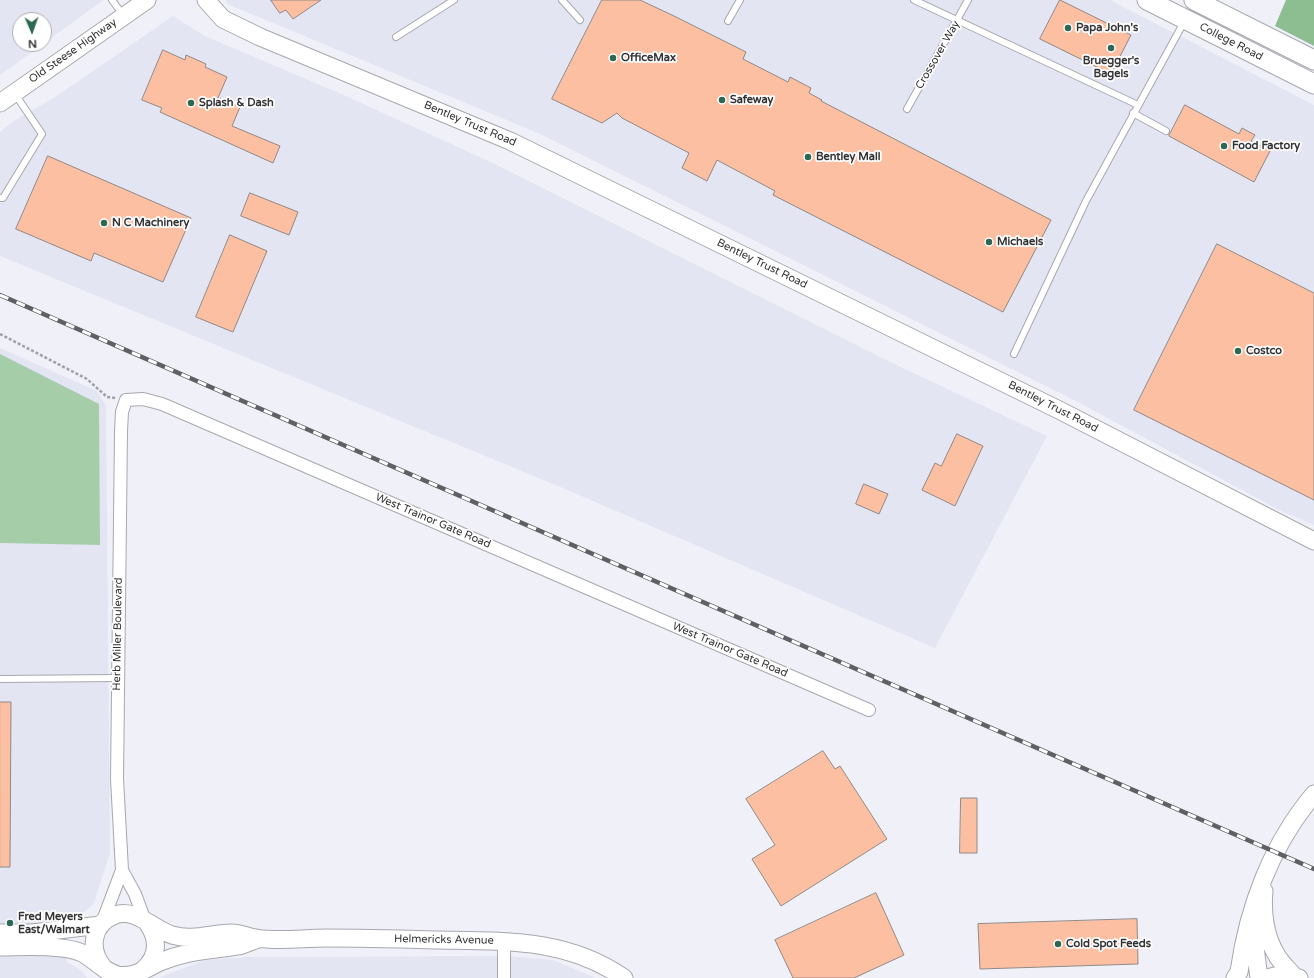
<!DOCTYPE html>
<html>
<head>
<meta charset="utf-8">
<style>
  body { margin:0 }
  #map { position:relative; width:1314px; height:978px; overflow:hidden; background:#f0f1f8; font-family:"Varela Round",sans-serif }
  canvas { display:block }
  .north { position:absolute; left:12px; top:12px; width:40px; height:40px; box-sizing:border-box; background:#fff; border:1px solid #adadae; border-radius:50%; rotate:178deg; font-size:11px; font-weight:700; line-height:16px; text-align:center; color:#333335 }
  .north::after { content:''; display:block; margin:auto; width:14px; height:18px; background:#2c6853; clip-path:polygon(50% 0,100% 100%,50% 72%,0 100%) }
</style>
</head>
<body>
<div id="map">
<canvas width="1314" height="978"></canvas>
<div class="north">N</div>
</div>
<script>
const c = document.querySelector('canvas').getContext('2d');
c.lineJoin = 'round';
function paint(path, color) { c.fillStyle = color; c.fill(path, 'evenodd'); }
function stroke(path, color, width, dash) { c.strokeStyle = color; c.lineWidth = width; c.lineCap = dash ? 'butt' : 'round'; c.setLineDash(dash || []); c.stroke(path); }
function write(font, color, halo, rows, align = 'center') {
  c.font = font + ' "Varela Round",sans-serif'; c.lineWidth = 3.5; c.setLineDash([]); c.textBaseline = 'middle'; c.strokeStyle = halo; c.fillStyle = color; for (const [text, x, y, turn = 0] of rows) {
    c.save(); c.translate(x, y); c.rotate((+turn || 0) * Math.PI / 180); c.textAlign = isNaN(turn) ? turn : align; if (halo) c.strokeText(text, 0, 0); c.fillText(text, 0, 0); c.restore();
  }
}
const built = new Path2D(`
  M0 0H104L44 43V20H20V44H43L0 75Z
  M226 0H1110L1314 105V525L1281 511 1074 400 538 133 227 4Z
  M173 16 205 36 346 96 497 165 886 360 1047 436 935 648 558 486 0 256V132L12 122 58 95Z
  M0 348 97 391 106 405 110 853 94 903 88 909 76 917 68 929 67 962 81 970 87 978H0Z
  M510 956 553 960 596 978H158L205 960 248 957Z`);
const green = new Path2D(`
  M0 354 99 404 100 545 0 543Z`);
const forest = new Path2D(`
  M1286 0H1314V46L1275 26Z`);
const building = new Path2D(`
  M271 0H321L293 19 286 10 280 13Z
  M602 0H640L674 16 746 52 743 59 788 82 790 77 811 88 809 93 822 100 821 101 1051 220 1003 312 773 195 775 191 717 160 707 181 682 168 689 153 622 118 617 113 602 123 552 99Z
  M1060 0 1131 35 1111 74 1040 39Z
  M163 50 185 60 186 55 206 64 205 67 227 77 218 98 240 107 232 126 280 146 273 163 160 112 162 108 142 100Z
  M1185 105 1239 134 1242 128 1255 135 1251 141 1270 151 1254 182 1169 136Z
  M48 156 191 218 163 282 94 253 91 261 16 229Z
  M250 193 298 212 289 235 241 216Z
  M230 235 267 251 233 332 196 317Z
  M1217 244 1314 293V500L1134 410Z
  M957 434 983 446 955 506 922 490 935 463 941 466Z
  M864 484 888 494 879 514 856 504Z
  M0 702H11L10 867H0Z
  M823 751 835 769 840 766 887 839 781 906 752 859 775 845 746 799Z
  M961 798H977V853H960Z
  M876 893 904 955 854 978H793L775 940Z
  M1137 919 1138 964 980 969 978 924Z`);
const path = new Path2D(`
  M0 334 87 379 107 397 116 398`);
const lane = new Path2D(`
  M112 0 123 15
  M562 0 580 20
  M914 0 1138 105
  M728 21 740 0
  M396 37 454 0
  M907 109 968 0
  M1133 113 1166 131
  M0 198H3L42 134 15 94
  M1014 354 1086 201 1184 22
  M0 679 118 678`);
const street = new Path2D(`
  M122 870 135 894 145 921
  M102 923 122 870 117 779 121 431 122 412 126 400 143 399 162 404 869 710
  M504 941V978`);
const secondary = new Path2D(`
  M206 0 223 19 260 37 510 141 1059 410 1314 541
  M0 103 147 0
  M1264 891C1262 912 1265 936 1276 954 1280 962 1288 969 1294 976
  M1252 924 1259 978
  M0 933H32L101 925
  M0 947C21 947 63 944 82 953 94 959 104 972 118 975 134 978 147 968 160 962 188 950 210 951 238 946 244 945 251 941 258 939
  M103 967C89 950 91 924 115 915 136 908 153 929 172 935 193 941 212 933 232 933 240 933 248 937 256 938 278 942 303 938 326 938 363 938 400 939 438 940 503 941 567 938 624 978
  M143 970C158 957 159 940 148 924
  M1235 978 1239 972C1248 907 1272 844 1314 794
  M1267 978 1283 974 1299 978`);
const primary = new Path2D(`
  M1147 0 1314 84
  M1194 0 1314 60`);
const rail = new Path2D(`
  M0 295 1314 869`);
const markers = [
  [1068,28,4,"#2c6853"],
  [1111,48,4,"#2c6853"],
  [613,58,4,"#2c6853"],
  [722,100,4,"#2c6853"],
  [191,103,4,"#2c6853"],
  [1224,146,4,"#2c6853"],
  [808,157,4,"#2c6853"],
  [104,223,4,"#2c6853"],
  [989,242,4,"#2c6853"],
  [1238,351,4,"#2c6853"],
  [10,923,4,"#2c6853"],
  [1058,944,4,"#2c6853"]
];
const poiNames = [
  ["Papa John's",1076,28],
  ["OfficeMax",621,58],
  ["Bruegger's",1111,61,"center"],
  ["Bagels",1111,74,"center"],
  ["Safeway",730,100],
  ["Splash & Dash",199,103],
  ["Food Factory",1232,146],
  ["Bentley Mall",816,157],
  ["N C Machinery",112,223],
  ["Michaels",997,242],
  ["Costco",1246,351],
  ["Fred Meyers",18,917],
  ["East/Walmart",18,930],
  ["Cold Spot Feeds",1066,944]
];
const streetNames = [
  ["College Road",1231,42,27],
  ["Old Steese Highway",73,51,-35],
  ["Crossover Way",938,55,-60],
  ["Bentley Trust Road",470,124,23],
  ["Bentley Trust Road",762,264,26],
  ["Bentley Trust Road",1053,407,27],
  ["West Trainor Gate Road",433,521,23],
  ["Herb Miller Boulevard",118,634,-89],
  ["West Trainor Gate Road",730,650,23],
  ["Helmericks Avenue",444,940,1]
];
paint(built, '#e4e5f3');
paint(green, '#a5cea8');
paint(forest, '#8dbe91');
paint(building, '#fdbfa1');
stroke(building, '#908986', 1);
stroke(lane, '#a7a8ae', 8);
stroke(street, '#a7a8ae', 14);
stroke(secondary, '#a7a8ae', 19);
stroke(primary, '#a7a8ae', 21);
stroke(path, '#a0a0a5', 2.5, [3, 2]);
stroke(lane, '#fff', 6);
stroke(street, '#fff', 12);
stroke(secondary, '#fff', 17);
stroke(primary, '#fff', 19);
stroke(rail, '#5f6063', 4.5);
stroke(rail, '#fff', 3, [9]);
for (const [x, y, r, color] of markers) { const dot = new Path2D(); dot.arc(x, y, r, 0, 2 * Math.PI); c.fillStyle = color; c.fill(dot); stroke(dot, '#fff', 1.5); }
write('bold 11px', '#333335', '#fff', poiNames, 'left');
write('11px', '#333335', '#fff', streetNames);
</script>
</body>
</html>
